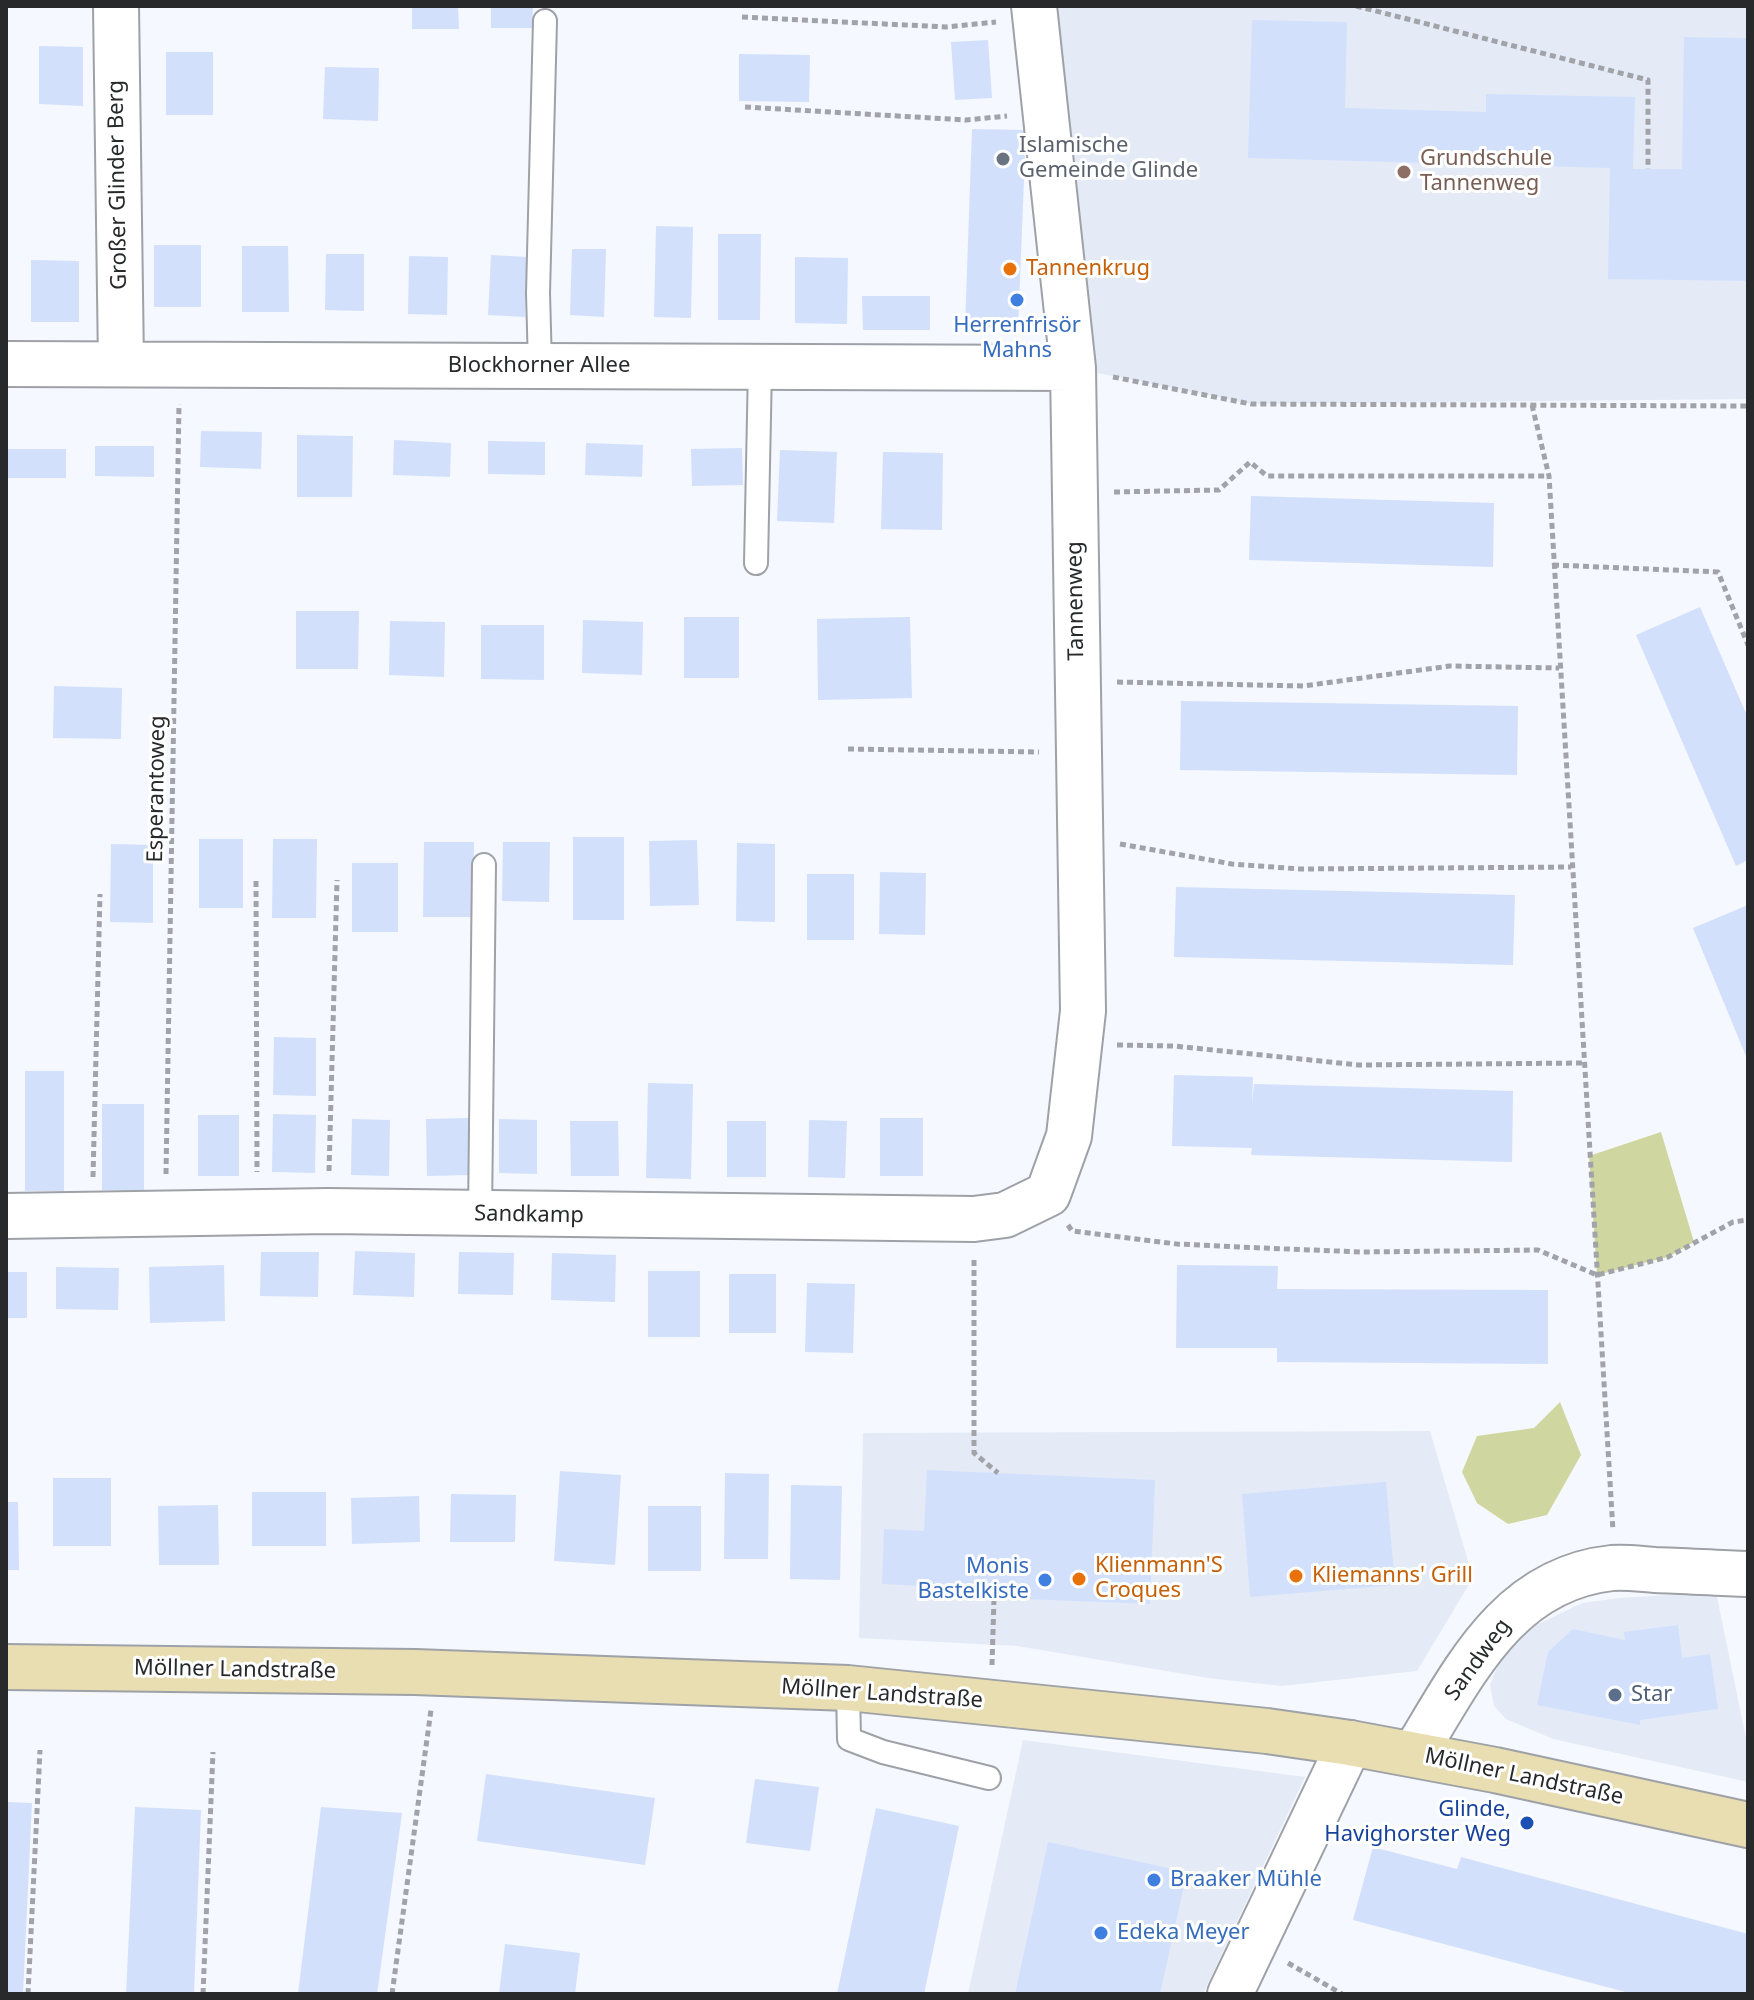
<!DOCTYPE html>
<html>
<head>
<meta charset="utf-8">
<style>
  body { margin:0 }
  #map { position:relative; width:1754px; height:2000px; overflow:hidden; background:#f5f8fe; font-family:"Noto Sans",sans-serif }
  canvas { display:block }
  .frame { position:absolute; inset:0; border:8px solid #28292b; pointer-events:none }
</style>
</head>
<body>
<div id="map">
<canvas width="1754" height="2000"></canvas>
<div class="frame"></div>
</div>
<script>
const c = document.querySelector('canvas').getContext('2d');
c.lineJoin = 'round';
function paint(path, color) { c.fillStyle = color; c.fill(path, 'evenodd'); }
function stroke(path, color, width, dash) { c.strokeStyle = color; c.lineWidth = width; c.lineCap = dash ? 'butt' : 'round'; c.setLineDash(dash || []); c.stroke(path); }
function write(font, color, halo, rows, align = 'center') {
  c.font = font + ' "Noto Sans",sans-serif'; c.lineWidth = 6; c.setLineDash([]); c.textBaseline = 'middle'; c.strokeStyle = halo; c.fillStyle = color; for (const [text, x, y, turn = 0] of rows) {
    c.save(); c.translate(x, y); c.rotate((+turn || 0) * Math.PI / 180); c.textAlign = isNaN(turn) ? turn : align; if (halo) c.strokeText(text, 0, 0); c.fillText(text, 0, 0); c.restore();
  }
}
const built = new Path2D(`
  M1046 6H1748V399L1251 404 1073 368Z
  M1430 1431 1473 1578 1417 1671 1282 1686 1208 1678 1017 1646 859 1638 863 1433Z
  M1716 1592 1748 1748V1782L1553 1739 1506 1719 1494 1706 1490 1685 1501 1657 1532 1627 1582 1603 1619 1598Z
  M1023 1740 1305 1777 1203 1994H968Z`);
const green = new Path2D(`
  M1661 1132 1694 1242 1668 1257 1597 1275 1589 1156Z
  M1560 1402 1581 1455 1547 1515 1508 1524 1477 1503 1462 1472 1477 1436 1534 1428Z`);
const building = new Path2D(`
  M412 6H458L459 29H412Z
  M491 6H533L532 28H491Z
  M1252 20 1347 22 1345 108 1486 112V94L1635 97 1633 169H1682L1684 37 1748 38V281L1608 279 1610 168 1248 158Z
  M988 40 992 98 955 100 951 42Z
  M39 46 83 47V106L39 104Z
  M166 52H213V115H166Z
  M739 54 810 55 809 102 739 101Z
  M325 67 379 68 378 121 323 119Z
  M972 129 1026 130 1018 329 965 326Z
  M656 226 693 227 691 318 654 317Z
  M718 234H761L760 320H718Z
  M154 245H201V307H154Z
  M242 246H288L289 312H242Z
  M572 249H606L604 317 570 315Z
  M326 254H364V311L325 310Z
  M491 255 527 257 525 317 488 315Z
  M409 256 448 257 447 315 408 314Z
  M795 257 848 258 847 324 795 323Z
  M31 260 79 261V322H31Z
  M862 296H930V330H863Z
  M201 431 262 432 261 469 200 467Z
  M297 435 353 436 352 497H297Z
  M394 440 451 443 450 477 393 475Z
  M488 441 545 442V475L488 474Z
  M586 443 643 445 642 477 585 475Z
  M95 446H154V477L95 476Z
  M742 448 743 485 692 486 691 449Z
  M7 449H66V478H7Z
  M780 450 837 452 834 523 777 521Z
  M883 452 943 453 942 530 881 529Z
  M1251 496 1494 503 1493 567 1249 560Z
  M1700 607 1748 718V860L1736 866 1636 635Z
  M296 611H359L358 669H296Z
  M684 617H739V678H684Z
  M910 617 912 698 818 700 817 619Z
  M583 620 643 622 642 675 582 673Z
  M390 621 445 622 444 677 389 675Z
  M481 625H544V680L481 679Z
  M54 686 122 688 121 739 53 738Z
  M1181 701 1518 706 1517 775 1180 770Z
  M573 837H624V920H573Z
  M199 839H243V908H199Z
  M273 839H317L316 918H272Z
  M697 840 699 905 650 906 649 841Z
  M424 842H474L473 917H423Z
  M503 842H550L549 902 502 901Z
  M737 843 775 844V922L736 921Z
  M111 844 153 845V923L110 922Z
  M352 863H398V932H352Z
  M880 872 926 873 925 935 879 934Z
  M807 874H854V940H807Z
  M1176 887 1515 895 1513 965 1174 957Z
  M1748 905V1061L1693 928Z
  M274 1037 316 1038V1096L273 1095Z
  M25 1071H64V1191H25Z
  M1174 1075 1253 1077 1252 1105 1254 1084 1513 1091 1512 1162 1251 1155 1252 1148 1172 1146Z
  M648 1083 693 1084 691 1179 646 1178Z
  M102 1104H144V1190H102Z
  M273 1114 316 1115 315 1173 272 1172Z
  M198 1115H239V1176H198Z
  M469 1118 470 1175 427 1176 426 1119Z
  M880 1118H923V1176H880Z
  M352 1119 390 1120 389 1176 351 1175Z
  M499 1119 537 1120V1174L499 1173Z
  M809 1120 847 1121 845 1178 808 1177Z
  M570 1121H618L619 1176H571Z
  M727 1121H766V1177H727Z
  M355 1251 415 1253 414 1297 353 1295Z
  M261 1252H319L318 1297 260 1296Z
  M459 1252 514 1253 513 1295 458 1294Z
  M552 1253 616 1255 615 1302 551 1300Z
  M224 1265 225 1321 150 1323 149 1267Z
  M1177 1265 1278 1266 1277 1289 1548 1290V1364L1277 1362V1348H1176Z
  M56 1267 119 1268 118 1310 56 1309Z
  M648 1271H700V1337H648Z
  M6 1272H27V1318H6Z
  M729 1274H776V1333H729Z
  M807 1283 855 1284 853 1353 805 1352Z
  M927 1470 1155 1480 1150 1604 922 1595V1586L882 1584 884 1529 924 1531Z
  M560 1471 621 1475 615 1565 554 1561Z
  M725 1473 769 1474 768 1559H724Z
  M53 1478H111V1546H53Z
  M1386 1482 1395 1585 1250 1597 1242 1494Z
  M791 1485 842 1486 840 1580 790 1579Z
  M252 1492H326V1546H252Z
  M451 1494 516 1495 515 1542H450Z
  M419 1496 420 1542 352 1544 351 1498Z
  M6 1502H18L19 1570H6Z
  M218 1505 219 1565H159L158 1506Z
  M648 1506H701V1571H648Z
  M1678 1625 1682 1658 1710 1654 1718 1709 1640 1720V1725L1537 1705 1548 1652 1573 1629 1625 1640 1624 1632Z
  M486 1774 655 1798 645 1865 477 1841Z
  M755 1779 819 1787 810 1851 746 1843Z
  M6 1802 32 1803 23 1994H6Z
  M135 1807 201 1810 194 1994H126Z
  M321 1807 402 1813 377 1994H298Z
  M876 1808 959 1826 924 1994H837Z
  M1048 1842 1187 1872 1160 1994H1015Z
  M1373 1847 1457 1869 1461 1857 1748 1934V1994H1633L1353 1920Z
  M505 1944 580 1953 575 1994H499Z`);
const path = new Path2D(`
  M1356 6 1648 80V169
  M742 17 946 27 996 22
  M745 107 966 120 1007 116
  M1113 377 1251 404 1748 406
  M1532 405 1549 476 1613 1531
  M1114 492 1219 490 1250 462 1267 476H1549
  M1553 565 1718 572 1748 645
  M1117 682 1303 686 1450 666 1559 668
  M848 749 1039 752
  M1120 844 1232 864 1300 869 1571 867
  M256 881 257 1172
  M1117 1045 1174 1046 1359 1065 1583 1063
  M329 1171 337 880
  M166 1174 179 404
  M93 1177 100 894
  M1068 1225 1072 1231 1177 1244 1262 1248 1362 1252 1538 1250 1597 1275 1668 1257 1733 1222 1748 1220
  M974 1260V1453L998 1473
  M992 1665 994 1598
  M1288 1963 1342 1994
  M28 1994 40 1750
  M203 1994 213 1752
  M392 1994 431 1710`);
const lane = new Path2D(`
  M540 366 538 293 545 21
  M756 563 760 367
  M480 1214 484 865
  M848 1688 849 1739 883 1752 989 1778`);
const street = new Path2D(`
  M116 6 121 364
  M6 364 1073 368
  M6 1216 328 1211 974 1219 1005 1215 1048 1194 1069 1136 1083 1011 1073 368 1034 6
  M1414 1754C1464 1673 1507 1579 1612 1568 1626 1567 1641 1569 1655 1570 1686 1571 1717 1573 1748 1574
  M1230 1994 1350 1743`);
const secondary = new Path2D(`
  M6 1667 415 1672 848 1688 1267 1731 1350 1743 1495 1770 1748 1825`);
const markers = [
  [1003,159,8,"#6b7280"],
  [1404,172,8,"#8d6e63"],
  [1010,269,8,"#e8710a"],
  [1017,300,8,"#3f7fe0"],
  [1296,1576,8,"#e8710a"],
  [1079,1579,8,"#e8710a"],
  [1045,1580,8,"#3f7fe0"],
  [1615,1695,8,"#5c6f8a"],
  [1527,1823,8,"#1a4fb4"],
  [1154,1880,8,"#3f7fe0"],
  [1101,1933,8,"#3f7fe0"]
];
const worshipNames = [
  ["Islamische",1019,146],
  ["Gemeinde Glinde",1019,171]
];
const educationNames = [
  ["Grundschule",1420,159],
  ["Tannenweg",1420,184]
];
const streetNames = [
  ["Großer Glinder Berg",118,185,-91],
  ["Blockhorner Allee",539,366],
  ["Tannenweg",1076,601,-91],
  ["Esperantoweg",157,789,-89],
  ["Sandkamp",529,1215,1],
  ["Sandweg",1478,1660,-54],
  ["Möllner Landstraße",235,1670,1],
  ["Möllner Landstraße",882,1694,4],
  ["Möllner Landstraße",1524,1777,12]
];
const foodNames = [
  ["Tannenkrug",1026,269],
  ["Klienmann'S",1095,1566],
  ["Croques",1095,1591],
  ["Kliemanns' Grill",1312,1576]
];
const shopNames = [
  ["Herrenfrisör",1017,326,"center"],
  ["Mahns",1017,351,"center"],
  ["Monis",1029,1567,"right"],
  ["Bastelkiste",1029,1592,"right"],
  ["Braaker Mühle",1170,1880],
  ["Edeka Meyer",1117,1933]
];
const serviceNames = [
  ["Star",1631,1695]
];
const transitNames = [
  ["Glinde,",1511,1810],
  ["Havighorster Weg",1511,1835]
];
paint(built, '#e4ebf7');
paint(green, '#d0d6a0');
paint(building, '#d2e0fc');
stroke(lane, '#9ea1a6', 26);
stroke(street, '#9ea1a6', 48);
stroke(secondary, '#9ea1a6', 48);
stroke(path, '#a1a3a8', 5, [6, 4]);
stroke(lane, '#fff', 22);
stroke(street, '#fff', 44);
stroke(secondary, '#e8deb2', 44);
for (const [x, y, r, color] of markers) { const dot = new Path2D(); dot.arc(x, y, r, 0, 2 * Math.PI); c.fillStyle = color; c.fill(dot); stroke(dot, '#fff', 3); }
write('22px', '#5b616d', '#fff', worshipNames, 'left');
write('22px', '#785e54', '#fff', educationNames, 'left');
write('22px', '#28292b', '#fff', streetNames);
write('22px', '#c56008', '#fff', foodNames, 'left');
write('22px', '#366cbe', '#fff', shopNames, 'left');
write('22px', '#4e5e75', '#fff', serviceNames, 'left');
write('22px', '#164399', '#fff', transitNames, 'right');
</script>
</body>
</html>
